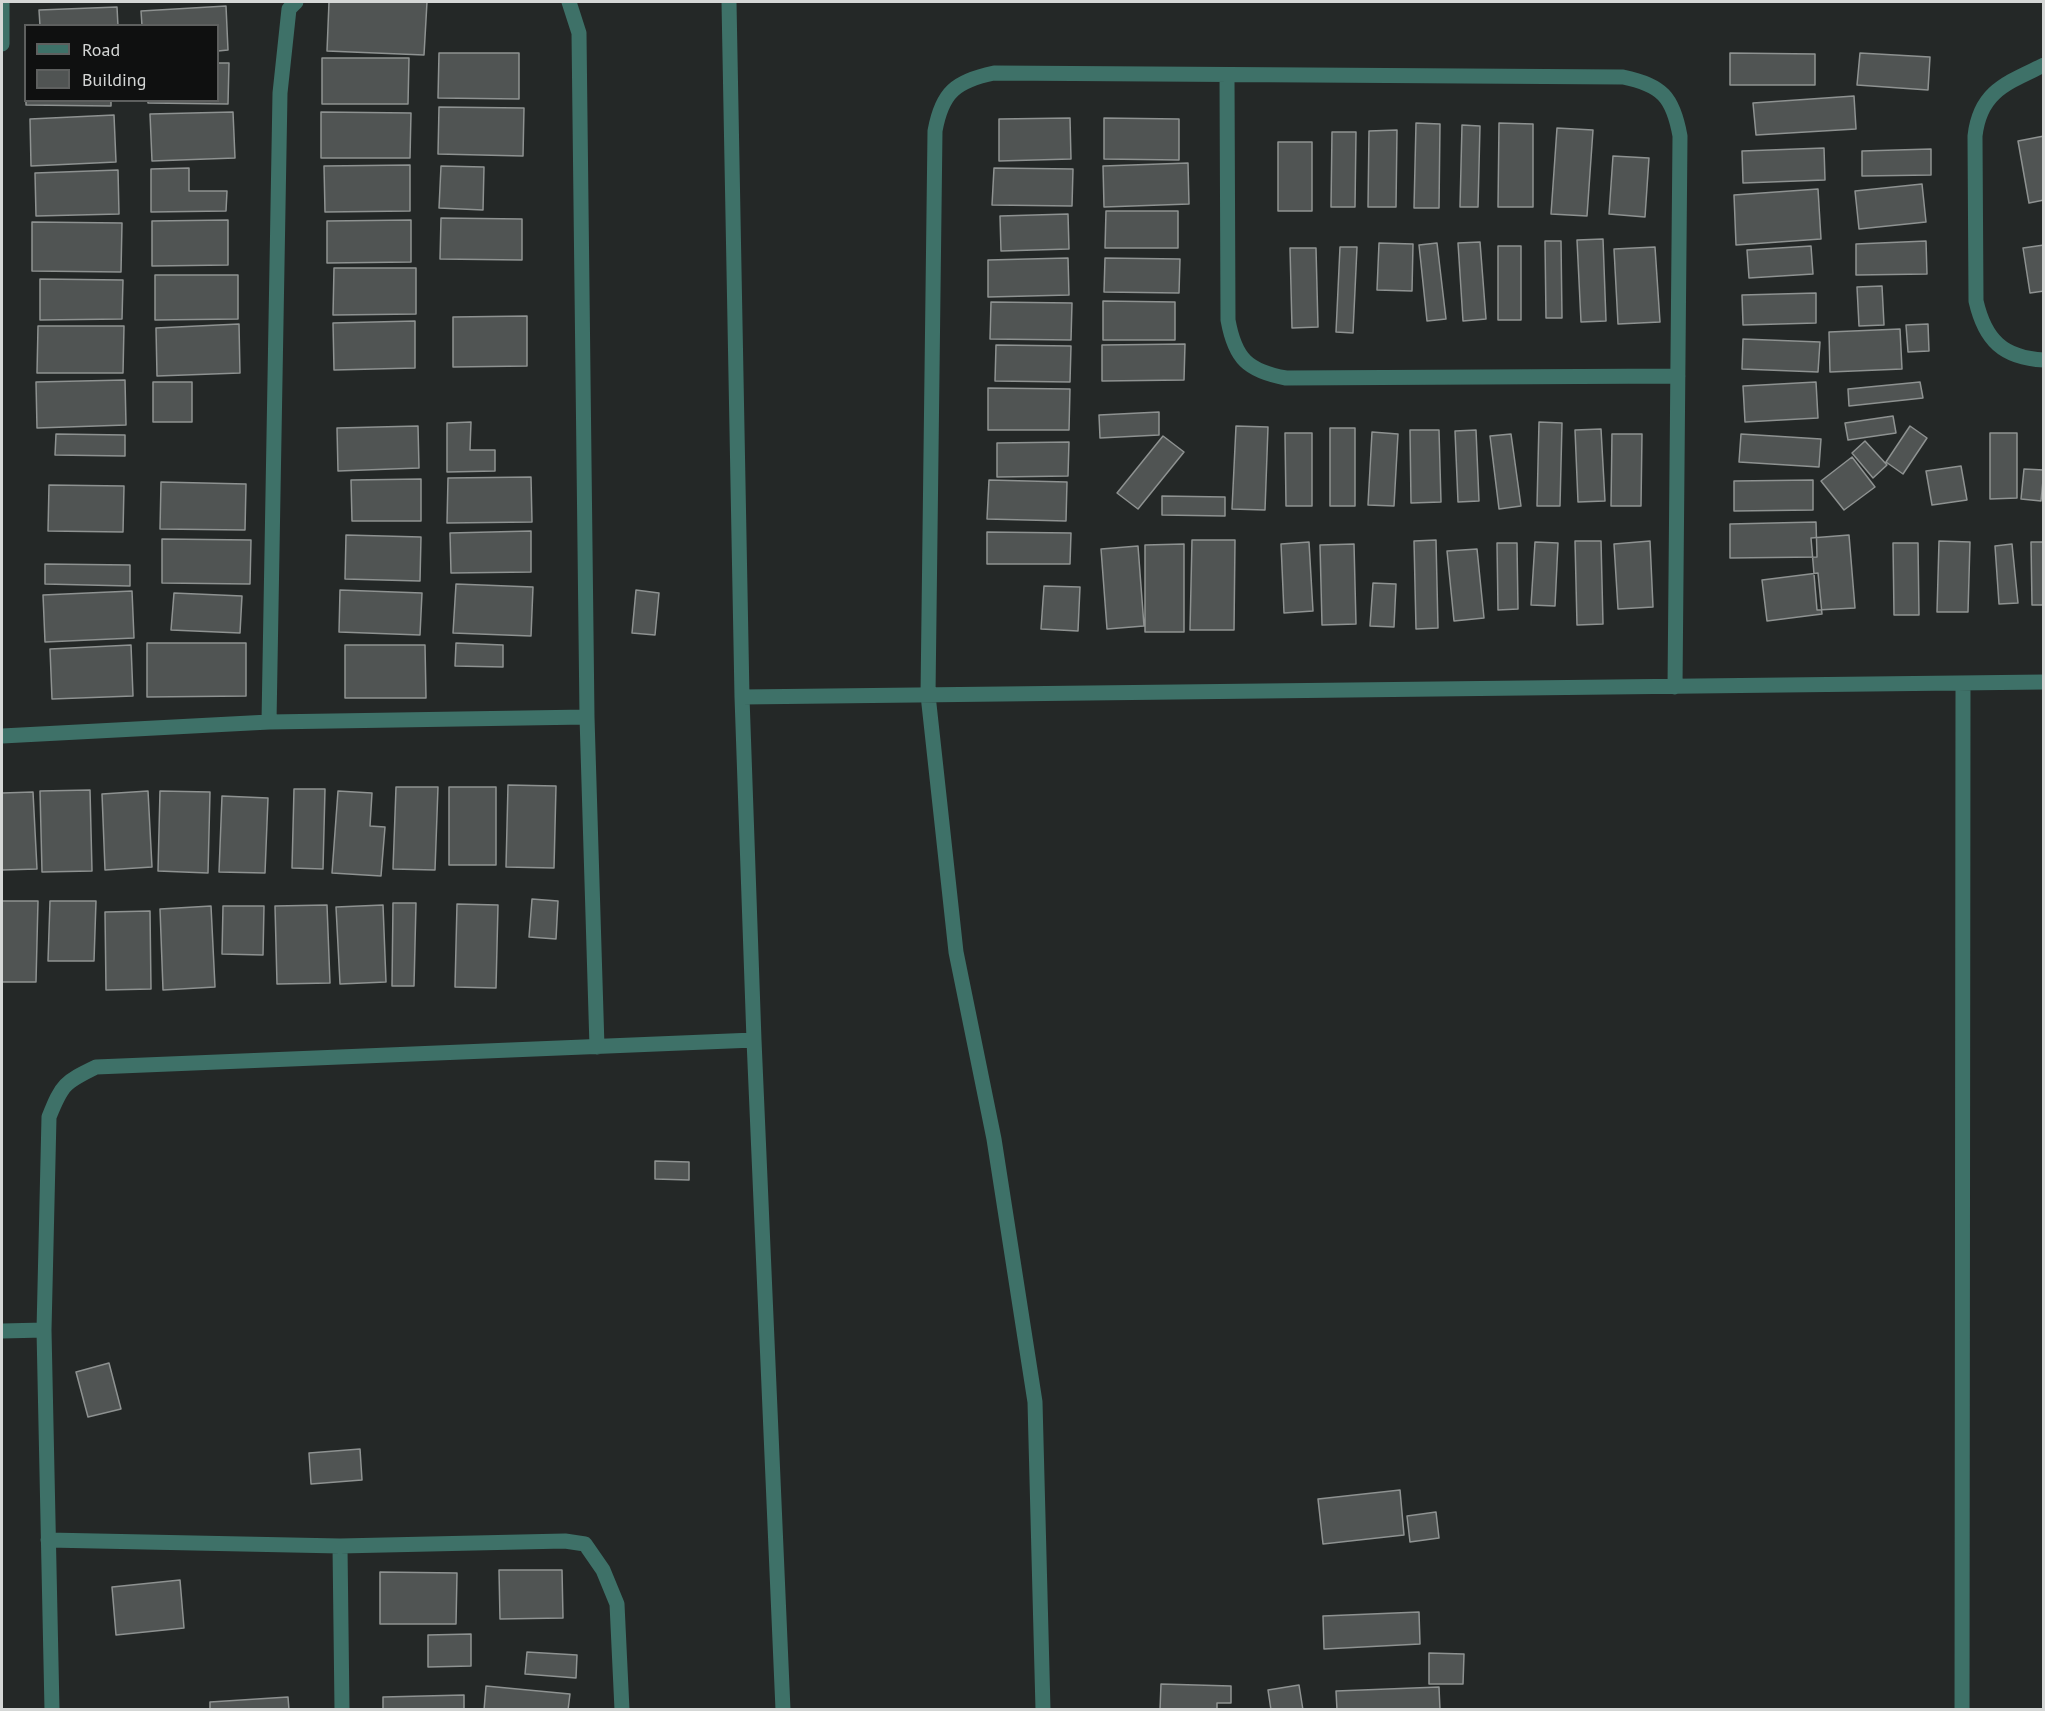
<!DOCTYPE html>
<html>
<head>
<meta charset="utf-8">
<style>
  body { margin:0 }
  #map { position:relative; width:2045px; height:1711px; overflow:hidden; background:#242827; font-family:"PT Sans",sans-serif }
  canvas { display:block }
  .frame { position:absolute; inset:0; border:3px solid #d5d7d6; pointer-events:none }
  .legend { position:absolute; left:24px; top:24px; width:195px; height:78px; box-sizing:border-box; background:#0f1010; border:2px solid #5e605f; margin:0; padding:8px 10px; list-style:none; font-size:18px; color:#d5d7d6 }
  .legend li { display:flex; align-items:center; gap:12px; height:30px }
  .legend b { width:30px; border:2px solid #5e605f }
</style>
</head>
<body>
<div id="map">
<canvas width="2045" height="1711"></canvas>
<div class="frame"></div>
<ul class="legend">
<li><b style="height:8px;background:#3e7168"></b>Road</li>
<li><b style="height:16px;background:#505453"></b>Building</li>
</ul>
</div>
<script>
const c = document.querySelector('canvas').getContext('2d');
c.lineJoin = 'round';
function paint(path, color) { c.fillStyle = color; c.fill(path, 'evenodd'); }
function stroke(path, color, width, dash) { c.strokeStyle = color; c.lineWidth = width; c.lineCap = dash ? 'butt' : 'round'; c.setLineDash(dash || []); c.stroke(path); }
const building = new Path2D(`
  M329 2H427L424 55 327 51Z
  M226 6 228 50 218 51V26H142L141 11Z
  M117 7 118 26H40L39 10Z
  M439 53H519V99L438 98Z
  M1730 53 1815 54V85H1730Z
  M1860 53 1930 57 1928 90 1857 85Z
  M322 58H409L408 104H322Z
  M218 63H229L228 104 148 103V100H218Z
  M1854 96 1856 129 1756 135 1753 103Z
  M26 100H111V106L26 105Z
  M439 107 524 108 523 156 438 154Z
  M233 112 235 158 152 161 150 114Z
  M321 112 411 113 410 158H321Z
  M114 115 116 162 31 166 30 119Z
  M1070 118 1071 159 999 161V119Z
  M1104 118 1179 119V160L1104 159Z
  M1416 123 1440 124 1439 208H1414Z
  M1499 123 1533 124V207H1498Z
  M1462 125 1480 126 1478 207H1460Z
  M1557 128 1593 130 1587 216 1551 214Z
  M1397 130 1396 207H1368L1369 131Z
  M1332 132H1356L1355 207H1331Z
  M2044 136V200L2029 203 2018 141Z
  M1278 142H1312V211H1278Z
  M1824 148 1825 180 1743 183 1742 151Z
  M1931 149V175L1862 176V151Z
  M1613 156 1649 158 1645 217 1609 214Z
  M1188 163 1189 204 1104 207 1103 166Z
  M410 165V211L325 212 324 166Z
  M441 166 484 167 483 210 439 208Z
  M189 168V191H227L226 211 151 212V169Z
  M994 168 1073 169 1072 206 992 205Z
  M118 170 119 214 36 216 35 173Z
  M1922 184 1926 222 1859 229 1855 191Z
  M1818 189 1821 239 1736 245 1734 195Z
  M1106 211H1178V248H1105Z
  M1068 214 1069 249 1001 251 1000 216Z
  M441 218 522 219V260L440 259Z
  M228 220V265L152 266V221Z
  M411 220V262L327 263V221Z
  M32 222 122 223 121 272 32 271Z
  M1603 239 1606 321 1581 322 1577 240Z
  M1545 241H1561L1562 318H1546Z
  M1926 241 1927 274 1856 275V244Z
  M1480 242 1486 319 1463 321 1458 243Z
  M1379 243 1413 244 1412 291 1377 290Z
  M1437 243 1446 319 1427 321 1419 245Z
  M2044 245V291L2030 293 2023 248Z
  M1498 246H1521V320H1498Z
  M1811 246 1813 274 1749 278 1747 250Z
  M1340 247H1357L1353 333 1336 332Z
  M1655 247 1660 322 1618 324 1614 249Z
  M1290 248H1316L1318 327 1292 328Z
  M1068 258 1069 295 988 297V260Z
  M1105 258 1180 259 1179 293 1104 292Z
  M334 268H416V314L333 315Z
  M155 275H238V319L155 320Z
  M40 279 123 280 122 319 40 320Z
  M1882 286 1884 325 1859 326 1857 287Z
  M1816 293V323L1743 325 1742 295Z
  M1103 301 1175 302V340H1103Z
  M991 302 1072 303 1071 340 990 339Z
  M527 316V366L453 367V317Z
  M415 321V368L334 370 333 323Z
  M239 324 240 373 157 376 156 328Z
  M1928 324 1929 351 1908 352 1906 325Z
  M38 326H124L123 373H37Z
  M1900 329 1902 369 1830 372 1829 332Z
  M1743 339 1820 342 1818 372 1742 369Z
  M1185 344 1184 380 1102 381V345Z
  M996 345 1071 346 1070 382 995 381Z
  M125 380 126 425 37 428 36 382Z
  M153 382H192V422H153Z
  M1816 382 1818 418 1745 422 1743 386Z
  M1920 382 1923 398 1849 406 1848 389Z
  M988 388 1070 389 1069 430H988Z
  M1159 412V435L1100 438 1099 415Z
  M1893 416 1896 433 1848 440 1845 423Z
  M471 422 470 450H495V471L447 472V423Z
  M1539 422 1562 423 1560 506H1537Z
  M418 426 419 468 338 471 337 428Z
  M1236 426 1268 427 1265 510 1232 509Z
  M1910 426 1927 438 1903 474 1886 462Z
  M1330 428H1355V506H1330Z
  M1601 429 1605 501 1578 502 1575 430Z
  M1410 430H1439L1441 502 1411 503Z
  M1476 430 1479 501 1458 502 1455 431Z
  M1372 432 1398 434 1394 506 1368 505Z
  M1285 433H1312V506H1286Z
  M1990 433H2017V498L1990 499Z
  M56 434 125 435V456L55 455Z
  M1511 434 1521 506 1499 509 1490 436Z
  M1612 434H1642L1641 506H1611Z
  M1741 434 1821 439 1819 467 1739 462Z
  M1163 436 1184 452 1138 509 1117 493Z
  M1865 441 1887 465 1873 478 1852 453Z
  M1069 442 1068 476 997 477V443Z
  M1852 457 1875 487 1844 510 1821 481Z
  M1961 466 1967 500 1932 505 1926 471Z
  M2024 469 2044 470 2041 501 2021 499Z
  M531 477 532 522 447 523 448 478Z
  M421 479V521H352L351 480Z
  M989 480 1067 482 1066 521 987 519Z
  M1813 480V510L1734 511V481Z
  M161 482 246 484 245 530 160 529Z
  M49 485 124 486 123 532 48 531Z
  M1162 496 1225 497V516L1162 515Z
  M1816 522 1817 557 1730 558V524Z
  M531 531V572L451 573 450 533Z
  M987 532 1071 533 1070 564H987Z
  M346 535 421 537 420 581 345 579Z
  M1849 535 1855 608 1817 610 1811 538Z
  M162 539 251 540 250 584 162 583Z
  M1192 540H1235L1234 630H1190Z
  M1436 540 1438 628 1416 629 1414 541Z
  M1575 541H1601L1603 624 1577 625Z
  M1650 541 1653 607 1618 609 1614 544Z
  M1939 541 1970 542 1968 612H1937Z
  M1309 542 1313 611 1284 613 1281 544Z
  M1535 542 1558 543 1555 606 1531 605Z
  M2031 542H2044V605H2032Z
  M1497 543H1517L1518 609 1498 610Z
  M1893 543H1918L1919 615H1894Z
  M1184 544V632H1145V545Z
  M1354 544 1356 624 1322 625 1320 545Z
  M2012 544 2018 603 1999 604 1995 546Z
  M1138 546 1144 626 1107 629 1101 549Z
  M1477 549 1484 618 1454 621 1447 551Z
  M45 564 130 565V586L45 584Z
  M1818 573 1822 614 1767 621 1762 580Z
  M1373 583 1396 584 1394 627 1370 626Z
  M456 584 533 587 531 636 453 633Z
  M1044 586 1080 587 1078 631 1041 629Z
  M340 590 422 593 420 635 339 632Z
  M636 590 659 593 655 635 632 633Z
  M132 591 134 638 45 642 43 595Z
  M174 593 242 596 240 633 171 630Z
  M147 643H246V696L147 697Z
  M456 643 503 645V667L455 666Z
  M131 645 133 696 52 699 50 649Z
  M345 645H425L426 698H345Z
  M508 785 556 786 554 868 506 867Z
  M396 787H438L435 870 393 869Z
  M449 787H496V865H449Z
  M294 789H325L323 869 292 868Z
  M90 790 92 871 42 872 40 791Z
  M148 791 152 867 105 870 102 794Z
  M160 791 210 792 208 873 158 871Z
  M338 791 372 793 370 826 385 827 381 876 332 873Z
  M33 792 37 869 2 870V793Z
  M222 796 268 798 265 873 219 872Z
  M532 899 558 901 556 939 529 937Z
  M2 901H38L36 982H2Z
  M50 901H96L94 961H48Z
  M393 903H416L414 986H392Z
  M457 904 498 905 496 988 455 987Z
  M327 905 330 983 277 984 275 906Z
  M383 905 386 982 340 984 336 907Z
  M211 906 215 987 163 990 160 909Z
  M223 906H264L263 955 222 954Z
  M150 911 151 989 106 990 105 912Z
  M655 1161 689 1162V1180L655 1179Z
  M109 1363 121 1409 88 1417 76 1372Z
  M360 1449 362 1480 311 1484 309 1453Z
  M1400 1490 1404 1535 1323 1544 1318 1499Z
  M1436 1512 1439 1538 1410 1542 1407 1516Z
  M499 1570H562L563 1618 500 1619Z
  M380 1572 457 1573 456 1624H380Z
  M180 1580 184 1628 116 1635 112 1587Z
  M1419 1612 1420 1644 1324 1649 1323 1616Z
  M471 1634V1666L428 1667V1635Z
  M527 1652 577 1655 576 1678 525 1674Z
  M1429 1653 1464 1654 1463 1684H1429Z
  M1161 1684 1231 1686V1703H1217V1710H1160Z
  M1299 1685 1303 1710H1271L1268 1690Z
  M486 1686 570 1694 568 1710H484Z
  M1439 1687 1440 1710H1337L1336 1691Z
  M464 1695V1710H383V1697Z
  M288 1697 289 1710H210V1702Z`);
const minor = new Path2D(`
  M2 2V44
  M569 2 579 33 587 717 597 1047
  M729 2 742 697 754 1040 783 1710
  M2044 65C2007 83 1980 91 1975 136L1976 301C1985 340 2003 358 2044 360
  M1227 75 1228 320C1235 359 1248 371 1286 378L1678 376
  M742 697 2044 682
  M269 722 280 93 289 9 296 2
  M2 736 269 722 587 717
  M2 1331 44 1330
  M48 1540 340 1546 565 1541 585 1544 603 1570 617 1604 622 1710
  M340 1546 342 1710
  M52 1710 44 1330 49 1117C62 1084 65 1082 96 1067L754 1040
  M1043 1710 1035 1402 994 1139 956 952 928 695 935 131C942 92 956 81 994 73L1623 77C1662 85 1673 97 1680 136L1675 687
  M1962 1710 1963 684`);
paint(building, '#505453');
stroke(building, '#8e9291', 1.5);
stroke(minor, '#3e7168', 15);
</script>
</body>
</html>
